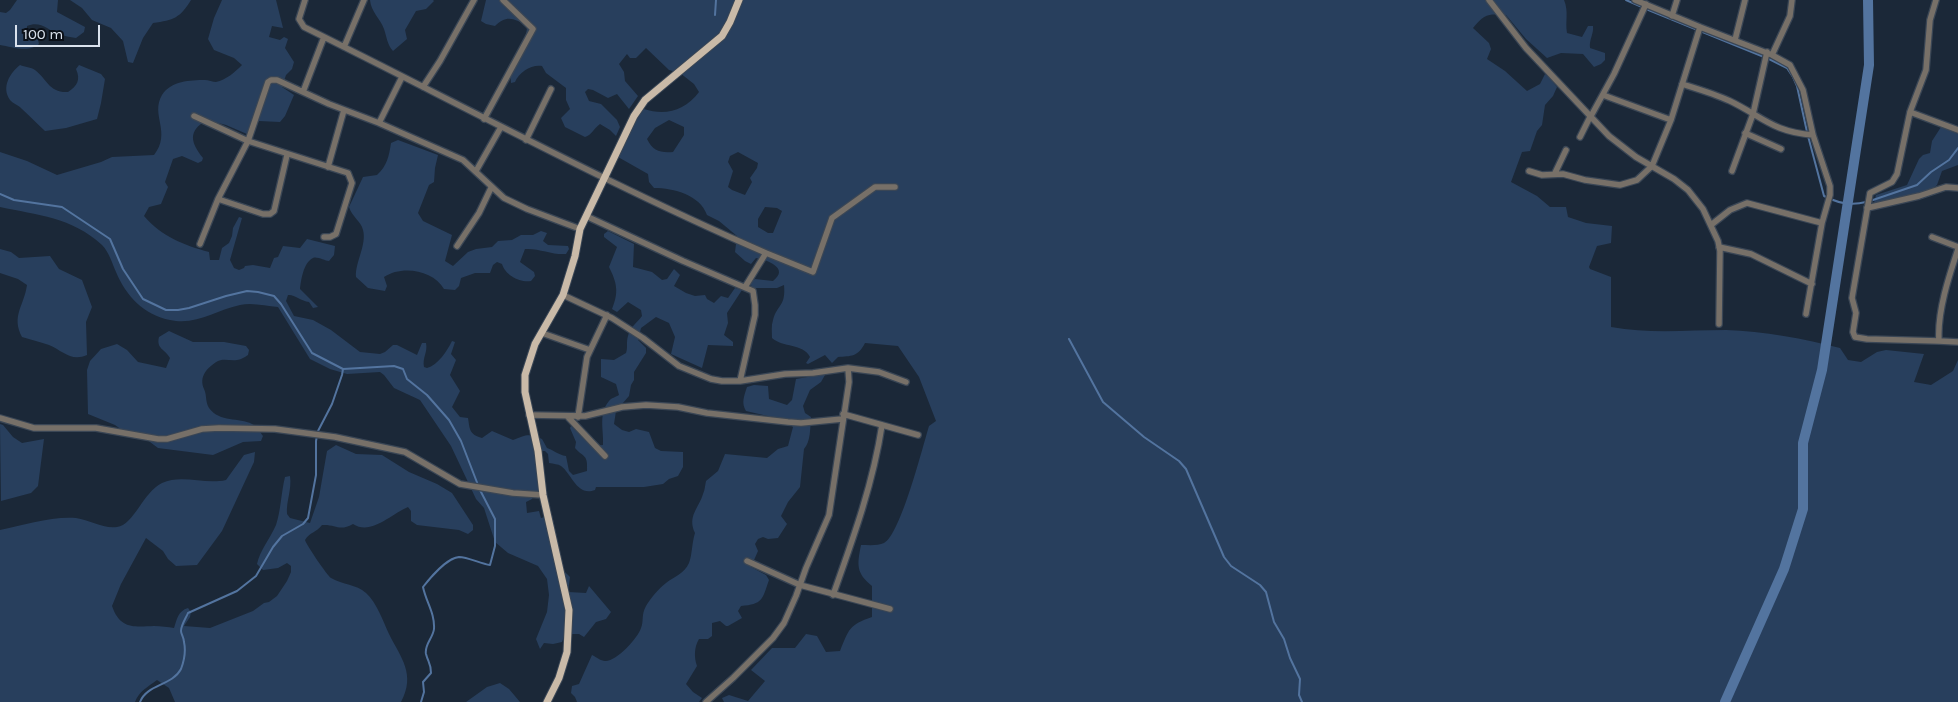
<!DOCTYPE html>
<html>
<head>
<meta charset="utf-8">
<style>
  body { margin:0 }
  #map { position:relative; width:1958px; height:702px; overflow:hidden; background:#1b2838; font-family:Karla,sans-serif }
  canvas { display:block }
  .scale { position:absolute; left:15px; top:25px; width:85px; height:22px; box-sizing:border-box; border:2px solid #dae2ed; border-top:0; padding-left:6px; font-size:15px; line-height:18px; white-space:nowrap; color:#dae2ed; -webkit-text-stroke:4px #0b1018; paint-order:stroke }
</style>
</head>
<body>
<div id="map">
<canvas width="1958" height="702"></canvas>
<div class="scale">100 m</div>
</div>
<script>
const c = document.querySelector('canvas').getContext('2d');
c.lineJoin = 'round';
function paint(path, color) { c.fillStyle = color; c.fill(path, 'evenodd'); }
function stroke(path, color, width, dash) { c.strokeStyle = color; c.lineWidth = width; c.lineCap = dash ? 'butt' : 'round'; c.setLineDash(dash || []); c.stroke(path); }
const green = new Path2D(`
  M17 0H58L57 12 85 27 84 32 76 38C70 37 64 36 59 34 48 30 40 20 27 26V31L37 35 39 44C29 53 12 47 0 45V12L6 13 10 10Z
  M70 0H191C180 18 174 20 153 23L143 38 133 63 128 62 123 41 111 28 92 20 82 8Z
  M222 0H276L283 28 272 26 269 37 280 40 284 37 288 39 285 48 294 62 292 69 286 75 282 87 294 95 285 116 280 122 259 121 247 134 226 125 207 120C187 131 191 143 203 158L202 161 198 163 182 156 173 159 165 182 168 187 161 204 149 207 144 216C162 237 184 245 209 252L210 260H219L222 248 229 243 232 236 233 228 239 217 242 218 230 260 234 268 239 270 244 268 245 266 253 265 270 268 274 258 278 257 283 246 300 248 307 239 335 246 334 255 329 261C325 261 317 256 313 258 303 263 301 281 300 289L318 307 313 308 309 302C301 301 294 294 288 295L286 301 294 316 313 320 331 330 360 352 380 354 385 352 393 345H397L417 355 422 343H426C428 352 422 358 424 367L427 368C438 365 447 351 452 341L455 342 451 354 456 360 450 375 460 391 452 407 460 417 468 418C470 430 469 434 482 438L492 431 513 440C527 435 527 433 542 439L547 448C554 450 558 455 566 456L569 471 573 475 587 471C588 454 584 458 575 448L576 442 570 428 571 426 592 446 603 445C604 430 598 414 609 401 611 398 616 397 619 395L616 384 601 377V359L614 360 626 353C628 347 626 342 628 336 630 327 637 323 642 316L641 310 628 302 617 312 612 309C619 292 617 283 609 267L617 247 604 237V234L608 231 634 244 633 267 652 272 662 280 667 279 674 269 680 275 674 286 686 293 695 296 705 295 707 299 714 303 721 296 728 298 735 288 742 290 727 313 728 323 724 335 733 342V346L708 345 702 368 671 354 675 337 669 323 656 317 641 328 638 340 646 348V353L634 372V380L631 385 629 396 616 411 614 424 622 430 629 432 636 429 649 432 655 448 661 451 683 452V467L678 476 669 479 663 484 644 487H596L595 490C577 497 572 474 561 466 558 464 554 464 549 463L548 454 545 451H541L545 491H536L532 499 526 502 527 513 539 511 541 518 552 515 564 571 570 577 568 592 586 593 589 586 611 612 606 619 596 622 584 637 579 634H565L562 642 553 644 544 643 540 649 536 639 547 612 549 595 547 579 538 566 508 553 495 542 484 508 476 499 451 446 420 400 394 388 384 375 380 372 347 374 330 369 310 359 278 307C266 306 252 302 240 305 216 310 196 326 170 320 144 315 126 296 116 272 112 263 109 252 102 245 72 217 37 215 0 207V152L27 161 57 175 101 162 112 157 154 155C172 132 150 115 162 95 171 81 190 80 205 80 208 80 213 82 216 82 226 80 235 72 242 65L234 58 214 50 208 39 214 18Z
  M370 0H433L434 1 426 9 416 11 405 30 407 39 393 51C387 44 387 38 384 29 380 18 371 12 370 0Z
  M486 0H1564C1569 12 1565 21 1567 33L1582 37 1588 26H1593C1594 34 1589 39 1590 48L1605 53V60L1601 64 1594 67 1583 54 1561 53 1547 58 1526 39 1506 15C1489 14 1485 13 1473 28L1489 43 1491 49 1487 59 1505 71 1527 91 1540 84 1545 74 1550 78 1557 87 1553 96 1545 105 1542 125 1537 131 1530 151 1522 152 1511 182 1537 196 1550 207H1566L1568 217 1586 223 1612 226 1611 243 1597 246 1589 267 1590 269 1611 277V327C1649 334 1688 330 1726 330 1763 331 1805 339 1840 348L1848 360 1861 362 1877 352 1886 350 1924 354 1914 382 1931 385 1953 371 1958 360V702H724L722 698 729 695 748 701 765 681 751 670 772 648H795L806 634 817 636 826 652 840 651C849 629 849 625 872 617V586C856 573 857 565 861 545 868 545 878 546 884 543 900 536 923 446 929 426L936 421 919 377 898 346 865 343C858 357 851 356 838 357L832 363 825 355 808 364 806 363 810 357C803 343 783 348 772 338 772 332 771 326 773 320 777 304 786 307 784 285L777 288H752L750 282 755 279 773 281C790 268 767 260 756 258L751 264 745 261 735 252 737 236 719 221 707 215C700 195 674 188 654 188L649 182 648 174 618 157 638 113 644 109C665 116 685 111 699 92L694 84 680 73 669 70 646 48 636 58H630L627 54 619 64 624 72 625 81 638 96 629 109 617 94 608 98 593 90 588 89 585 92 589 101 601 104 617 120 620 127 616 136 610 130 600 124C594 128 592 135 585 137L565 127 561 118 570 109 566 100V88L546 73 542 66C532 64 519 72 515 82L511 83C509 63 527 45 527 26 514 18 506 15 495 26L486 24 481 21ZM669 120 684 127V135L673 152C660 153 653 151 647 139L655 128ZM738 152 758 163 757 168 750 178 752 182 745 195 732 190 728 187 733 171 728 162 730 156ZM765 207 777 208 782 211 773 233H768L758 227V219Z
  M20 65C25 67 31 67 35 70 47 79 49 93 68 92 77 86 81 80 76 69L79 65 101 74 105 79 101 103 97 119 66 128 45 131C37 124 30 116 22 109 19 105 13 104 10 100 1 87 10 73 20 65Z
  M1941 127 1958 134V165L1942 171 1937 185 1930 191 1874 203 1876 195 1907 185 1919 159 1923 155 1930 153 1932 141Z
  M398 140 438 155 435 168 434 182 429 185 418 213 423 221 452 235 445 261 453 266 468 252 476 249 492 247 498 241 512 240 521 235H533L541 231 547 233 543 241 548 245 568 246 569 249 566 254C552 255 539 248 525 249L520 262 534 272 535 276 531 281C520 283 505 275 502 264L497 262 493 265 490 273H475L461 278 459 286 455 290 444 289C433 270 402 265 384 277L387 286 385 291 368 288 356 277C355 262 367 245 363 230 361 221 352 217 349 207L363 177 377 175C387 166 389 156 391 143Z
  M0 249 11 252 19 258 50 256 59 269 82 280 92 307 86 322 87 355C71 362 63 351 49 345 41 342 31 340 22 337 11 316 24 306 27 285L18 279 0 273Z
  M169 331 193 342H224L246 346 249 350 248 355C245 357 240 360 237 360 230 361 224 358 218 361 206 368 199 377 204 389 207 395 205 401 209 408 220 423 239 417 252 424 257 426 260 432 263 436L261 441 243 442 213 455 158 448 146 439 130 436 115 425 88 414 87 370 90 361 101 349 117 344 127 350 138 362 166 368 170 358C165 349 156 349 159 337Z
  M819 375H825L821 382 810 390 803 406 805 413 811 417C810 428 811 441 804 449L800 487 788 502 781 516 787 524 778 538 768 539 763 537 758 539 755 544 758 551 751 567 766 575 769 580C762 600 763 604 741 606L738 611 742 618 728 626H726L720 621 712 623V636L708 639H699C694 647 694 658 697 666L686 684 693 692 702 698 699 702H577L575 697 571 693 572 686 579 684 592 655C596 657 601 661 605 661 616 662 638 638 641 628 644 621 641 615 646 606 650 599 659 588 666 583 675 576 684 574 689 563 692 556 692 542 695 533 687 516 699 508 703 494 705 490 705 485 706 481L718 471 725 454 767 458 778 449 788 446 793 427 785 420 746 411C741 403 744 396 747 387L754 385 768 386 769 399 787 405 792 400 796 379Z
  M0 424 3 425 13 437 22 443 44 439 38 486 31 493 1 501Z
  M336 445 356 454 382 455 409 472 437 484 452 493 473 525V530L468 534 459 530 417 525 411 521V511L408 507C391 514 371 536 353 524 339 532 336 524 322 525 317 532 310 532 305 540 307 546 327 575 331 578 343 585 356 584 366 593 377 603 383 621 389 634 401 658 416 674 401 702H175L169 688 157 680C148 687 139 691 135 702H0V530C23 525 53 516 76 518 90 520 103 529 117 527 134 525 143 492 162 483 182 474 205 485 226 480L244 455 255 452 254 462 222 531 197 565 176 566 168 559 163 551 146 538 121 584 112 606C120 629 133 627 154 626 161 626 168 627 174 628 177 619 178 611 188 608L191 612 190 617 184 626 210 628 253 611 264 603 269 602 277 596 287 581 291 572V566L287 563 278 568 263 570 257 564C260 550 270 539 276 525 281 510 281 493 285 477L290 476C292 490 286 501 287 514L290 518 310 523 319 497 327 451Z
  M500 683 509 689 520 702H466L487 687Z`);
const stream = new Path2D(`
  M1626 0 1642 7
  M1646 9 1769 59 1787 68 1793 77 1797 86 1807 132
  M715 15 716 0
  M1808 136 1824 196C1837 203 1851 206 1866 202
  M0 194 14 200 62 207 110 239 123 269 143 299 166 310H178L189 308 226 296 247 291 258 292 274 296 281 304 312 353 343 369 394 366 403 369 407 379 427 395 449 420 461 441 478 485
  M1870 201 1917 185 1931 172 1949 160 1958 148
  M1069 339 1103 402 1144 437 1179 461 1186 469 1224 557 1231 566 1260 585 1266 592 1274 622 1284 639 1290 658 1300 679 1299 695 1302 702
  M140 702C147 684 172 686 181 669 184 661 186 651 184 642 184 638 181 634 181 631 181 625 186 618 188 613L237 591 256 576 273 547 282 536 303 524 308 518 316 475V441L318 431 332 404 342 375 343 369
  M421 702 424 692 423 682 431 673C431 663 428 662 426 654 424 645 433 638 434 629 435 613 426 602 423 587 430 578 447 558 459 557 468 557 481 564 490 565L495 546V519L480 490`);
const river = new Path2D(`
  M1725 702 1784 569 1803 509V443L1822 370 1869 65 1868 0`);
const minor = new Path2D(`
  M305 0 299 19 304 27C458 103 609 185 766 253L745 287
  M1489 0 1526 48 1609 136 1636 157 1674 179 1688 190 1703 209 1718 241 1720 251 1719 324
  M1635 0 1700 27 1772 55 1790 65 1803 90 1813 135 1830 186V195L1822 223 1806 314
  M1936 0 1930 20 1926 70 1910 112 1897 174 1892 182 1870 193 1852 298 1856 313 1853 332 1855 337 1867 339 1939 341
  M1672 16 1677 0
  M1735 40 1745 0
  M344 47 364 0
  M1772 55 1790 16 1792 0
  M1682 84C1698 89 1715 94 1730 101 1763 117 1773 132 1813 135
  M423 87 440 61 474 0
  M303 92 324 37
  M1603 95 1671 120
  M1910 112 1958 130
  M194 116 248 141 348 173 352 183 336 234 330 237H324
  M1591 116 1614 74 1646 4
  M484 119 533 29 503 0
  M379 123 402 77
  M1745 133 1781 149
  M1580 137 1591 115
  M526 140 551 89
  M328 167 344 110
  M476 171 501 127
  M1529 171 1542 175 1563 174 1585 180 1620 185 1637 180 1652 166 1671 120 1700 27
  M1732 171 1753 114 1767 52
  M1555 173 1566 150
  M218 199 263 214H270L274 211 287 155
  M1867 208 1919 196 1946 187 1958 188
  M586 216 683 261 753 291 755 305V315L740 381
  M1711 225 1730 210 1747 203 1822 223
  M1932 237 1958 247
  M200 244 218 199 248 141 268 82 271 80H277L329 104 379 123 463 160 504 198 527 209 580 229
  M457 246 479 213 491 188
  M1719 247 1751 254 1812 284
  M1958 249C1949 276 1937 312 1939 341L1958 342
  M766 253 813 272 832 218 875 187H895
  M563 295 612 318 643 338 679 366 711 379 722 381H740L785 374 813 373 848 368 879 372 906 382
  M542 333 590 350
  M843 414 918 435
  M529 415 585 416 622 407 646 405 678 407 707 413 788 422 801 423 842 419
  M567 416 605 456
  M578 417 587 357 607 315
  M0 418 34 428H96L158 439H167L202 429 219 428 275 429 335 437 405 452 460 484 513 493 543 495
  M747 561 800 585 890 609
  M833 595C853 539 873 484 882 425
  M706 702 733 678 773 638 784 623 796 596 806 568 829 515 849 382 848 368`);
const major = new Path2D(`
  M547 702 559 678 567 652 569 610 543 495 538 451 525 392V375L535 344 563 295 575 256 580 229 634 116 645 100 722 36 730 22 739 0`);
paint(green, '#283f5d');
stroke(stream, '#53749f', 2);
stroke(river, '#53749f', 10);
stroke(minor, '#3a4655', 8);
stroke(major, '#3a4655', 9);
stroke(minor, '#777068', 5.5);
stroke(major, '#c9baa8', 7);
</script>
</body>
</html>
